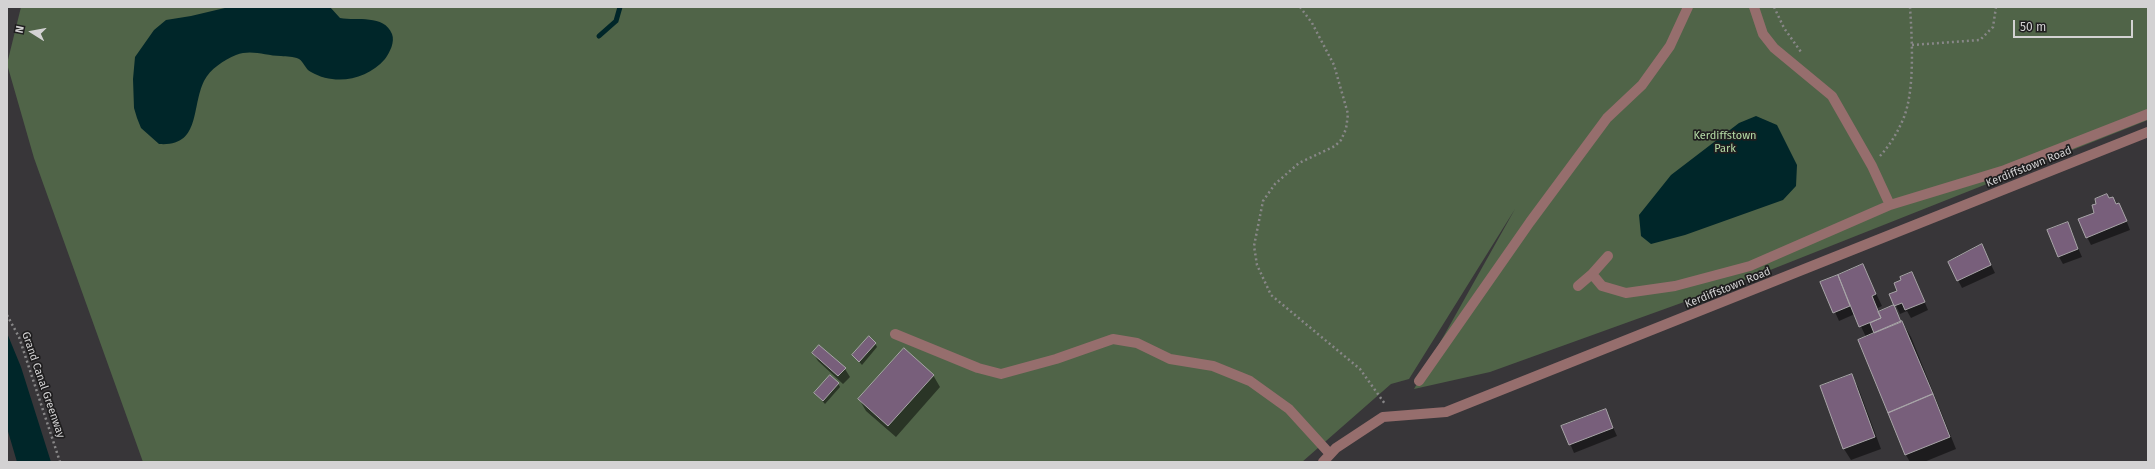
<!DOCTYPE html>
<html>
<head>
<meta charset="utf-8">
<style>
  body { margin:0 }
  #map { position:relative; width:2155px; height:469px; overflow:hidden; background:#383639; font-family:"Fira Sans",sans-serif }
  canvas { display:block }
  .frame { position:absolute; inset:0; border:8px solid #d3d2d3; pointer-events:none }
  .north { position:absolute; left:12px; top:12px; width:40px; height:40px; -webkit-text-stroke:3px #1f1e1f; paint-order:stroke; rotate:281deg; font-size:11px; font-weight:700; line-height:16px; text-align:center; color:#d3d2d3 }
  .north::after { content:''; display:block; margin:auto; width:14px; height:18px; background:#d3d2d3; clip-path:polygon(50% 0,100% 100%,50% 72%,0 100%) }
  .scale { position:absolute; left:2013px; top:20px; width:120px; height:18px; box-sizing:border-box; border:2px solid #d3d2d3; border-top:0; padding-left:5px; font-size:12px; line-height:14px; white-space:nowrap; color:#d3d2d3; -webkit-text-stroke:3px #1f1e1f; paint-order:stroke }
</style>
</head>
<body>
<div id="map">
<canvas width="2155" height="469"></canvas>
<div class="frame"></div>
<div class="north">N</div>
<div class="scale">50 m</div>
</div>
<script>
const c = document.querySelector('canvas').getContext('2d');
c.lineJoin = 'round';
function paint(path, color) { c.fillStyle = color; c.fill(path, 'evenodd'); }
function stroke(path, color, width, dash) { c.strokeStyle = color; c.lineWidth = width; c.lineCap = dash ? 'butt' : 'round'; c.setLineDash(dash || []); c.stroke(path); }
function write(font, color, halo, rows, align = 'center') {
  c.font = font + ' "Fira Sans",sans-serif'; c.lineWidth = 3.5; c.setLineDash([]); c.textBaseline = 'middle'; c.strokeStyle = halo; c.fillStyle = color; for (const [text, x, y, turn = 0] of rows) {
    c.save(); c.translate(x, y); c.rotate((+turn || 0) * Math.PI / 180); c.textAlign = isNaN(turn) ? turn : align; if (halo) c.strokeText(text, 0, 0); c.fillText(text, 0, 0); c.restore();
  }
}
const green = new Path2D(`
  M21 7H2148V120L1745 280 1490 372 1414 389 1515 209 1409 379 1391 384 1302 462H143L34 158 7 64Z`);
const water = new Path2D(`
  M229 7H330L340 18C357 21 384 14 392 34 395 42 390 52 385 59 367 80 335 86 311 72 305 69 304 62 299 59 293 56 287 57 281 56 265 56 252 49 236 55 224 60 210 69 204 81 191 108 201 147 159 144L141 128 137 118 134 108 133 79 135 57 154 30 166 20 191 16Z
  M1756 116 1777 125 1797 165 1796 186 1783 200 1685 235 1651 244 1641 236 1639 215 1671 175 1739 123Z
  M7 333 21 367 51 462H17L7 428Z`);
const shadow = new Path2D(`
  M2113 198 2123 212 2130 230 2091 245 2087 237 2096 213Z
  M2067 223 2082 257 2063 264 2059 257Z
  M1982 246 1995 273 1962 288 1958 280Z
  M1863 266 1882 306 1878 308 1879 312 1902 322 1911 337 1956 449 1924 462H1910L1906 455 1859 340 1866 337 1855 314 1839 321 1822 283 1839 280Z
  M1912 273 1928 310 1911 318 1907 311 1900 314 1891 295 1899 291 1902 281Z
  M875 343 877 347 862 365 853 355Z
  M813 353 845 369 850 377 843 384 818 361Z
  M933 375 940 387 896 437 866 411 859 399Z
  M1851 375 1858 387 1881 449 1851 460 1844 449 1821 386Z
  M838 383 840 387 825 404 815 393Z
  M1605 410 1617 436 1574 453 1563 427Z`);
const stream = new Path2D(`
  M599 36 616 21 620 7`);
const building = new Path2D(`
  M2107 194 2109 198 2113 197 2116 204 2119 203 2127 221 2086 238 2078 219 2094 213 2092 205 2096 204 2095 199Z
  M2068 222 2078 249 2058 257 2047 230Z
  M1982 244 1991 265 1957 281 1948 262Z
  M1863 264 1876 294 1872 296 1881 318 1859 327 1838 275Z
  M1912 272 1925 302 1905 310 1902 303 1894 306 1889 294 1897 291 1894 283 1901 280 1900 277Z
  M1838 275 1850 306 1833 313 1820 282Z
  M1894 305 1901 322 1874 333 1870 323 1881 318 1878 312Z
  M1902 321 1933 394 1888 413 1858 340Z
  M869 336 876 343 859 362 852 355Z
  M819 345 846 368 838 376 812 353Z
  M904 348 934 375 888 426 858 399Z
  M1852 374 1875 437 1843 449 1820 386Z
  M830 375 839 383 823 401 814 393Z
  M1933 394 1950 437 1905 455 1888 413Z
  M1606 409 1613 428 1569 445 1561 426Z`);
const path = new Path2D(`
  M1300 7 1312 23 1334 65 1348 114 1346 129 1341 140 1335 146 1299 163 1275 184 1263 201 1254 246 1257 265 1271 295 1360 369 1385 404
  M1774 7 1784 28 1801 52
  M1912 45 1980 40 1993 27 1996 7
  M1880 156C1890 145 1898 132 1904 117 1915 89 1912 38 1910 7
  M7 315 19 337 60 462`);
const minor = new Path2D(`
  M1754 7 1763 34 1774 48 1832 96 1872 166 1890 205
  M1592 274 1602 286 1626 293 1675 286 1750 266 1890 205 2005 170 2148 114
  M1578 286 1592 274 1608 256
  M895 334 978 368 1001 374 1056 359 1113 339 1137 343 1170 359 1213 366 1250 381 1289 409 1330 454
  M1419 381 1530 222 1607 118 1642 85 1670 46 1688 7
  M1323 462 1336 448 1383 417 1446 412 2148 132`);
const parkNames = [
  ["Kerdiffstown",1725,136],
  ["Park",1725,149]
];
const streetNames = [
  ["Kerdiffstown Road",2029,167,-22],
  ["Kerdiffstown Road",1728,288,-22],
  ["Grand Canal Greenway",43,385,71]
];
paint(green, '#506448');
paint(water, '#002629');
paint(shadow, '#0007');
stroke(stream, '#002629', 5);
paint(building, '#785f7b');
stroke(building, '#a8a5a8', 1);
stroke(path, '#888788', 2.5, [2, 3]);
stroke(minor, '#966e6d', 10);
write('11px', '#b6dda7', '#1f1e1f', parkNames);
write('11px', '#d3d2d3', '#1f1e1f', streetNames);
</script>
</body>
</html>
